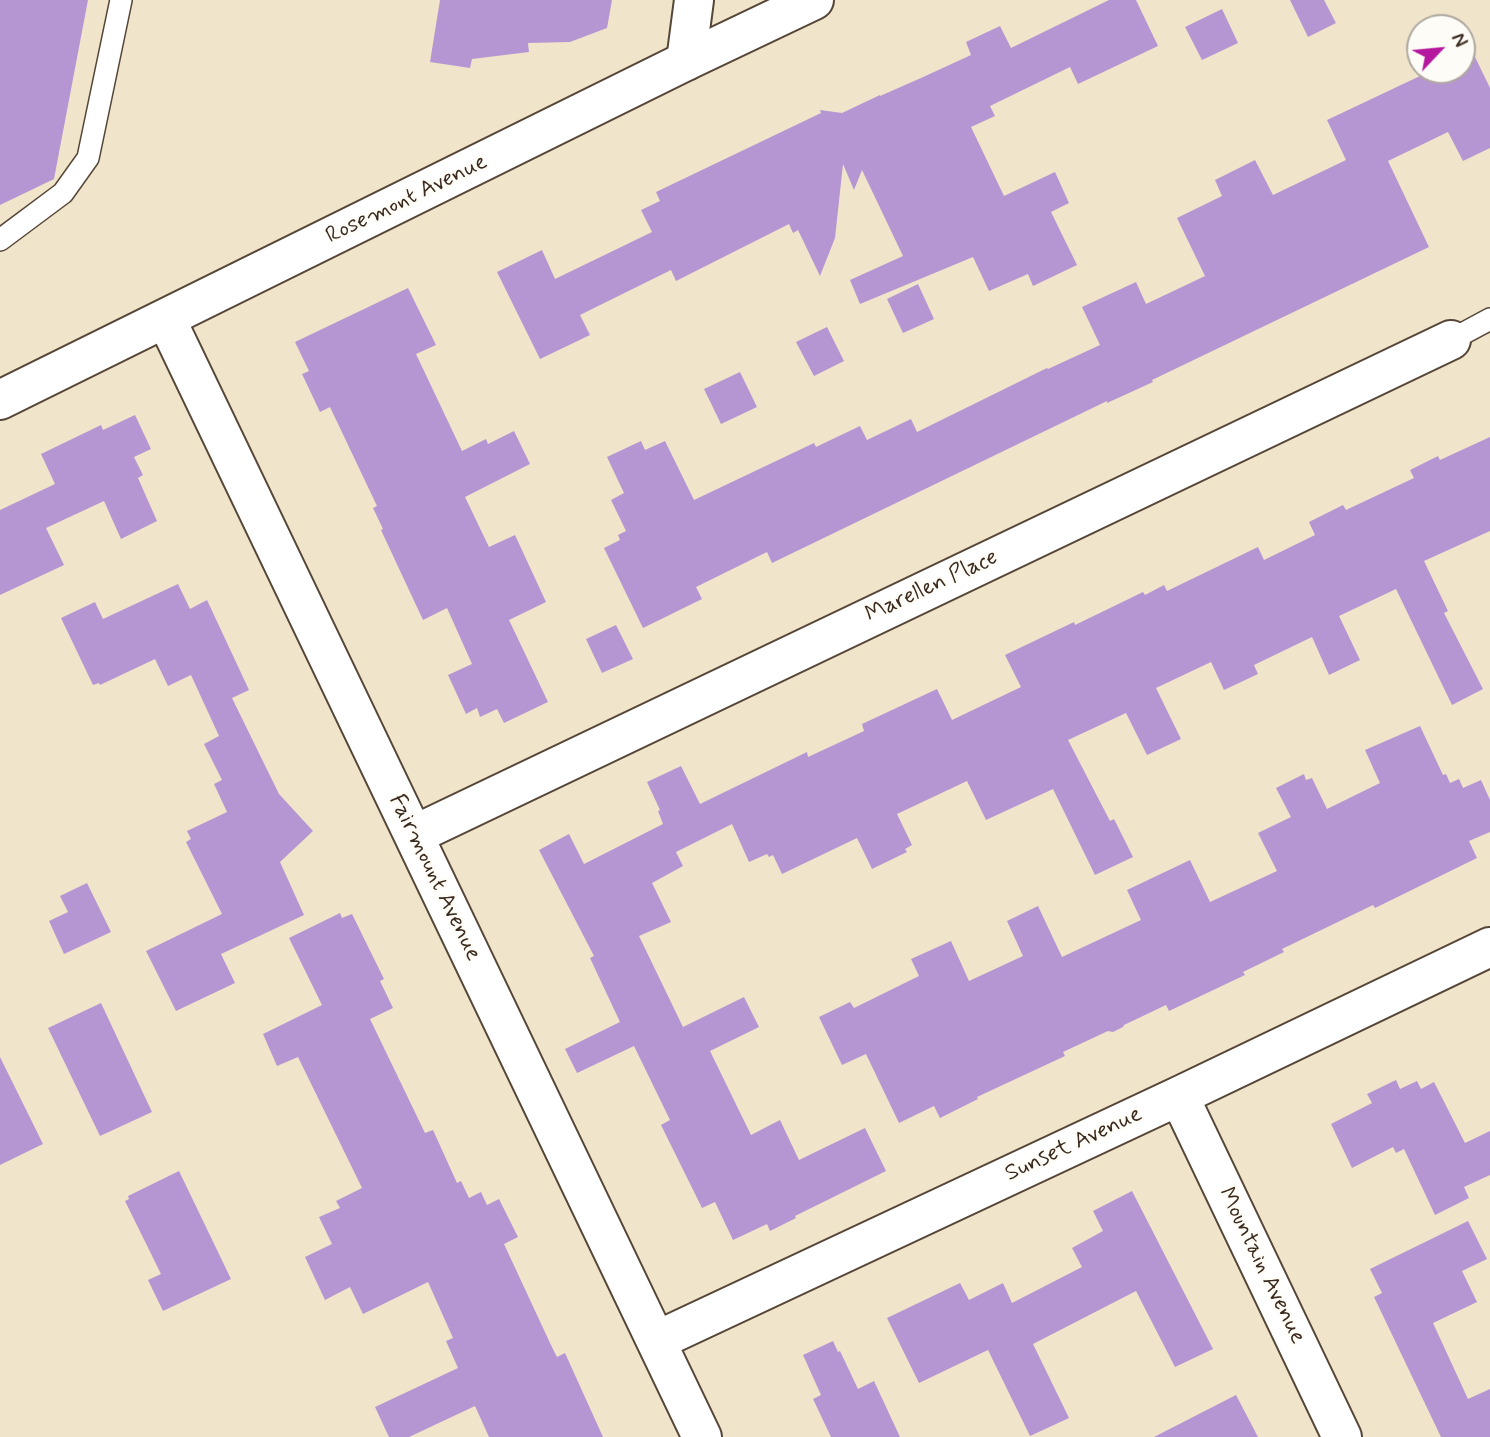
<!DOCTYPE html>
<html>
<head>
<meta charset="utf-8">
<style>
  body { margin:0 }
  #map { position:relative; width:1490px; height:1437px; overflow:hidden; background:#f0e5ca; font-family:Mynerve,sans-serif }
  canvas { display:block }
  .north { position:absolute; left:1406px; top:14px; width:70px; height:70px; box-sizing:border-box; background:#fdfcf7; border:2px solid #afa8a0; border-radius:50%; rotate:64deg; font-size:19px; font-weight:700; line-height:28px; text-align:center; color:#3b2a1e }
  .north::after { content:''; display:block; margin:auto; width:24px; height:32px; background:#b5179e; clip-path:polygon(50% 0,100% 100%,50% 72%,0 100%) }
</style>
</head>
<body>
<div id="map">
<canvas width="1490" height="1437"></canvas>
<div class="north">N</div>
</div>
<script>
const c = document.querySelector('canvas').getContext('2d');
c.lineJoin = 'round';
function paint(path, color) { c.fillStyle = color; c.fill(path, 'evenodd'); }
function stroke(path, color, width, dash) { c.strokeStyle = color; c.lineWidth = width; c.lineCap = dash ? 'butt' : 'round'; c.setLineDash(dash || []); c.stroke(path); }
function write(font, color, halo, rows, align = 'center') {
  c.font = font + ' Mynerve,sans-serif'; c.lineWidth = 5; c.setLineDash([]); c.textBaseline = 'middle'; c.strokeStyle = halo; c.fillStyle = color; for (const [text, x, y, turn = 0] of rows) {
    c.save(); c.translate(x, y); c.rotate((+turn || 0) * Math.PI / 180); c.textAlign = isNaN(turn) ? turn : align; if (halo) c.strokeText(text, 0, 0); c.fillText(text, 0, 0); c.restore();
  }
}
const building = new Path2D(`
  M0 0H88L54 179 0 205Z
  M440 0H612L607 28 570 42 528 43 529 52 472 59 470 68 430 62Z
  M1109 0H1136L1158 46 1078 84 1070 67 990 106 995 116 971 127 1004 196 1055 172 1069 203 1051 212 1077 265 1033 286 1028 274 989 291 973 257 860 304 850 280 903 256 862 170 854 190 843 164 835 238 820 276 798 230 793 233 789 224 676 281 671 270 580 315 590 335 540 359 497 272 542 250 555 279 652 232 641 210 660 201 656 192 821 113 820 110 842 113 880 95V96L921 78 971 55 966 42 1000 26 1011 48Z
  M1290 0H1324L1336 23 1308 37Z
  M1222 9 1238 43 1202 60 1185 27Z
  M1462 30 1490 88V148L1463 161 1448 132 1388 161 1429 247 1152 380 1153 382 1107 403V401L772 563 767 552 696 587 702 599 643 628 604 548 620 540 618 535 626 531 611 500 624 493 607 457 641 441 645 450 665 441 694 500 814 443 816 447 860 426 867 440 911 419 917 432 1047 368 1048 369 1100 345 1082 307 1136 282 1146 304 1205 276 1177 218 1222 196 1215 180 1255 160 1273 195 1346 160 1327 120 1420 76 1408 50 1420 44V70H1462Z
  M918 284 934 319 903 333 887 299Z
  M408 288 436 345 416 354 462 451 486 439 488 444 514 431 530 464 465 497 489 547 515 535 546 602 509 620 548 702 504 723 497 709 480 717 477 708 466 714 448 675 472 664 447 608 423 620 381 530 383 529 373 508 377 506 330 407 320 412 302 374 309 371 295 342Z
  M827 327 844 361 814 376 796 342Z
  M740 372 757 407 721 424 704 389Z
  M135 415 151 449 134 457 143 475 138 478 157 521 121 539 104 501 46 528 64 565 0 595V510L55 484 41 454 101 425 103 430Z
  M1490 437V531L1424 561 1448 611 1444 613 1483 689 1452 705 1396 589 1339 616 1360 660 1329 675 1312 637 1254 665 1258 674 1224 690 1211 662 1156 688 1181 739 1147 755 1126 713 1068 740 1110 821 1114 819 1133 857 1095 875 1053 789 986 820 967 781 897 814 912 845 905 849 907 852 872 869 857 838 782 874 773 855 769 857 767 854 749 862 732 824 676 852 683 866 652 883 671 922 639 936 683 1027 744 997 759 1027 710 1051 751 1135 780 1120 799 1160 865 1128 886 1171 795 1216 796 1218 770 1231 767 1224 733 1240 715 1202 702 1208 661 1125 670 1120 634 1046 577 1073 565 1049 620 1022 590 958 594 956 539 850 569 834 584 864 663 824 658 811 660 810 647 782 681 766 700 804 807 752 808 757 864 731 862 724 937 689 952 720 1021 687 1005 655 1074 622 1075 625 1143 592 1145 595 1164 585 1167 591 1258 547 1264 560 1315 535 1309 522 1343 505 1346 510 1414 478 1410 470 1438 456 1440 460Z
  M178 584 190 609 207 600 249 690 232 698 279 794 313 831 280 862 304 915 221 954 235 983 176 1011 146 951 222 914 186 842 191 839 187 831 227 812 214 784 222 780 204 744 219 736 191 675 168 686 155 659 100 685 99 683 93 685 61 618 95 602 103 619Z
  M616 625 633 659 602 673 586 639Z
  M1420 726 1443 775 1446 774 1450 783 1459 779 1463 788 1481 780 1490 800V832L1469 841 1477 858 1375 908 1373 905 1282 949 1284 952 1243 972 1245 975 1169 1011 1166 1005 1124 1025 1123 1027 1113 1032 1108 1031 1063 1052 1065 1056 977 1097 978 1099 940 1118 934 1106 899 1123 866 1054 842 1065 819 1017 850 1002 854 1008 919 976 911 959 951 941 969 981 1023 956 1007 921 1038 906 1062 957 1141 920 1127 890 1190 860 1210 902 1277 871 1258 833 1291 817 1276 788 1304 774 1306 780 1312 778 1327 809 1380 783 1365 750Z
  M87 883 111 932 64 954 49 921 68 912 60 896Z
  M340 913 342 918 352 914 384 979 380 981 393 1008 370 1019 425 1133 433 1130 457 1183 461 1181 469 1198 481 1192 487 1205 499 1199 518 1237 504 1244 550 1343 557 1357 565 1353 603 1437H489L475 1406 409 1437H389L375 1407 458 1368 446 1341 453 1338 428 1282 363 1314 350 1287 325 1300 305 1257 332 1244 319 1217 340 1208 336 1201 362 1188 298 1057 277 1066 263 1034 322 1005 289 938Z
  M101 1003 152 1112 100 1136 48 1028Z
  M0 1057 43 1144 0 1165Z
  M1396 1080 1400 1089 1417 1081 1421 1089 1434 1082 1465 1143 1490 1131V1175L1464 1187 1469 1198 1435 1215 1404 1149 1396 1153 1393 1147 1352 1168 1331 1124 1372 1103 1367 1094Z
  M179 1171 231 1279 163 1311 148 1280 161 1274 125 1201 129 1199 128 1196Z
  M1132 1191 1213 1349 1175 1367 1136 1291 1033 1344 1069 1418 1030 1436 988 1350 919 1383 887 1318 960 1283 969 1300 1003 1283 1012 1303 1082 1267 1072 1248 1103 1231 1093 1211Z
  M1468 1221 1487 1259 1462 1271 1477 1302 1433 1323 1468 1399 1490 1389V1437H1441L1374 1297 1382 1293 1370 1269Z
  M833 1341 838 1352 840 1351 858 1389 874 1381 900 1437H831L813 1399 821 1395 803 1355Z
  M1236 1395 1258 1437H1154Z`);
const service = new Path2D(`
  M0 240 63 193 88 158 121 0
  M1451 340 1490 319`);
const minor = new Path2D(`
  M686 61 694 0
  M166 319 702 1437
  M414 835 1451 340
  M1179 1096 1342 1437
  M656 1341 1179 1096 1490 947`);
const tertiary = new Path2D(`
  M0 400 686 61 814 0`);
const streetNames = [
  ["Rosemont Avenue",407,200,-26],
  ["Marellen Place",932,587,-25],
  ["Fairmount Avenue",434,878,64],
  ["Sunset Avenue",1074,1145,-25],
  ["Mountain Avenue",1261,1266,64]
];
paint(building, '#b695d3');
stroke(service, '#564638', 24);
stroke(minor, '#564638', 42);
stroke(tertiary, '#564638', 42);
stroke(service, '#fff', 21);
stroke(minor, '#fff', 38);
stroke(tertiary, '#fff', 38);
write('23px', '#3b2a1e', '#fdfcf7', streetNames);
</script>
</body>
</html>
